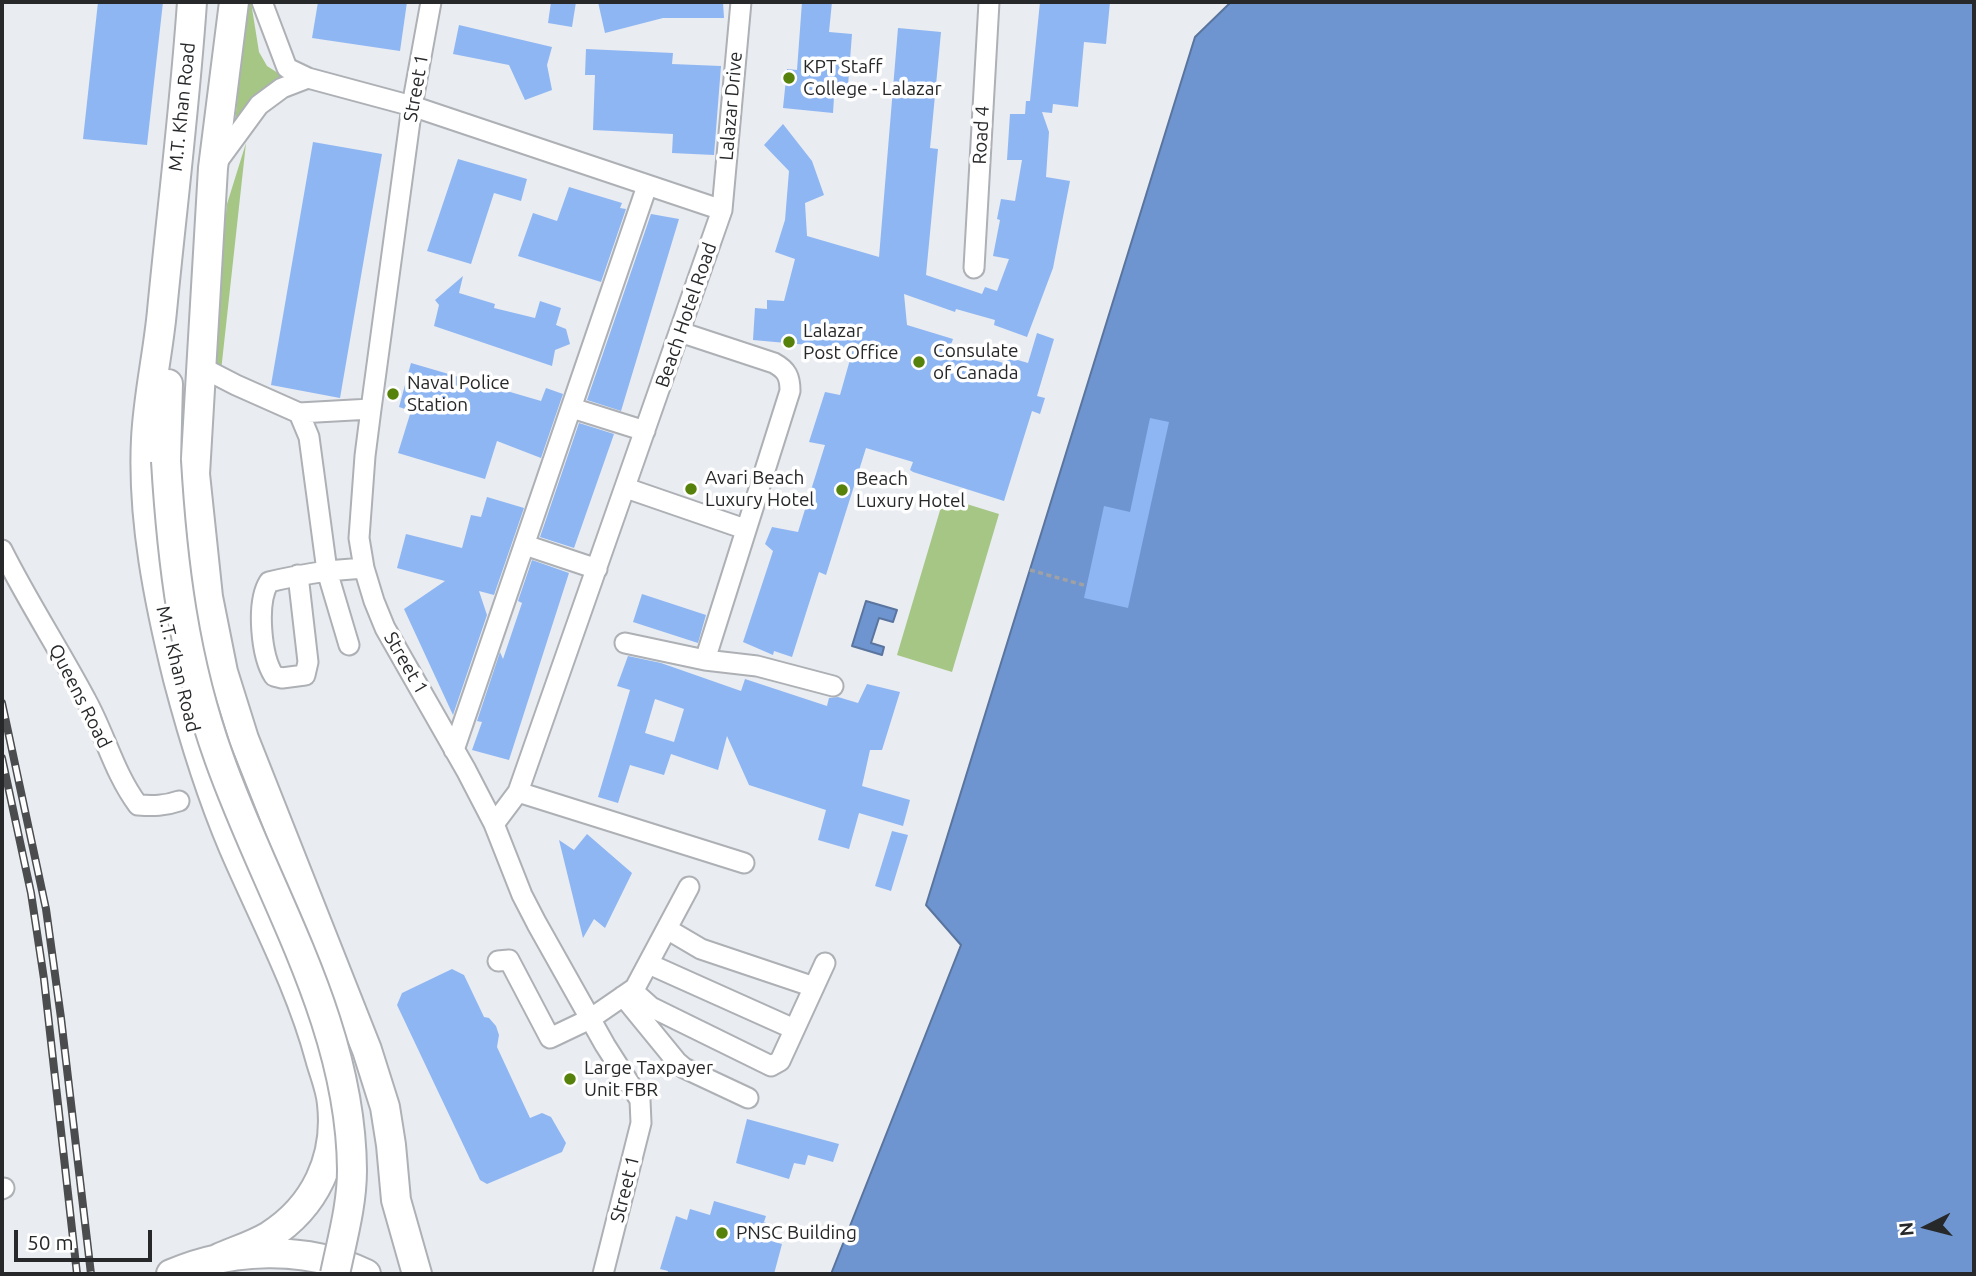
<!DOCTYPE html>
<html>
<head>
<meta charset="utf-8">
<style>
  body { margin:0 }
  #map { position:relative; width:1976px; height:1276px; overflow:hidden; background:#e9ecf1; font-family:Ubuntu,sans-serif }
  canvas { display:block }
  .frame { position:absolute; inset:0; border:4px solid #27282a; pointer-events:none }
  .north { position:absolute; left:1892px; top:1192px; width:70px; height:70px; -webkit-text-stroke:5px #fff; paint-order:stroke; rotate:264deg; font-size:19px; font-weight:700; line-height:28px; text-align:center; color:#27282a }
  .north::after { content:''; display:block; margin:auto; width:24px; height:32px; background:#27282a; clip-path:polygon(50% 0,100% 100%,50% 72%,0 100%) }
  .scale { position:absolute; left:14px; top:1230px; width:138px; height:32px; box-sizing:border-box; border:4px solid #27282a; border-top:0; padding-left:9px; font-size:21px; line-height:24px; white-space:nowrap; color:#27282a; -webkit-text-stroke:5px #fff; paint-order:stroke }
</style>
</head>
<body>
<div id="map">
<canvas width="1976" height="1276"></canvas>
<div class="frame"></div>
<div class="north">N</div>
<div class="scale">50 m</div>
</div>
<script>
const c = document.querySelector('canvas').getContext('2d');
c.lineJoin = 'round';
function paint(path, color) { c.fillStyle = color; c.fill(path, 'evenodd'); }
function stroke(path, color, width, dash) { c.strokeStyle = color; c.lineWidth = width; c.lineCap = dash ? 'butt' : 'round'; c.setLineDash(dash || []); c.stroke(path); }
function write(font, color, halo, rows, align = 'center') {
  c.font = font + ' Ubuntu,sans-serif'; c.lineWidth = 7; c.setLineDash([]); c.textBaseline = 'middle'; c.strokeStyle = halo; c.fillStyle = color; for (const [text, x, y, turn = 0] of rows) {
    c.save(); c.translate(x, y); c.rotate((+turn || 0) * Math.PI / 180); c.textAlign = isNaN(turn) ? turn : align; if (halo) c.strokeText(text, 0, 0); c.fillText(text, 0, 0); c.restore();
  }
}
const green = new Path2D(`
  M247 2H251L259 52 267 66 292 82 255 98 246 105 234 133Z
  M246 143 221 371 211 358 227 204Z
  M944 497 999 514 952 672 897 655Z`);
const water = new Path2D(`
  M1231 2H1974V1274H831L961 945 926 905 1195 37Z
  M866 601 897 610 893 622 879 618 871 643 884 647 882 655 852 646Z`);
const building = new Path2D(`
  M98 2H163L147 145 83 139Z
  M318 2H407L400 51 312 38Z
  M551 2H576L572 27 548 23Z
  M598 2H723L724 18H663L605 33Z
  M802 2H832L829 32 852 34 847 98 834 97 833 113 783 108 787 69 797 70Z
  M1040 2H1110L1106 44 1084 42 1078 107 1053 104 1052 113 1042 112 1049 132 1046 177 1070 181 1053 268 1027 337 994 325 995 320 956 309 955 312 904 294 907 325 953 339 950 347 1010 365 1004 356 1028 363 1037 333 1054 339 1037 396 1045 398 1040 414 1032 411 1004 501 913 472 910 470 913 462 866 448 826 575 819 572 792 657 774 651 773 655 743 642 773 551 765 544 772 527 798 532 825 445 809 442 825 392 840 395 853 349 753 340 755 308 767 309V300L784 301 795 259 775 252 785 220 789 171 764 145 783 124 812 161 824 195 805 203 807 236 879 257 898 28 941 32 930 148 938 149 926 275 982 294 985 287 997 291 1009 259 993 256 1000 220 997 219 1001 199 1015 201 1022 160H1007L1010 114H1025L1026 101H1030Z
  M459 25 552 47 547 65 552 90 525 100 509 65 453 54Z
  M586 49 673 53 672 64 721 66 714 155 672 153 673 134 593 130 595 75H585Z
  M313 142 382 154 340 398 271 385Z
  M458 159 527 179 521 201 494 193 471 264 427 251Z
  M569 187 622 203 620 208 626 209 601 282 518 256 533 213 557 221Z
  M651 214 679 219 621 411 587 400Z
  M463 276 459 293 495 304 494 308 535 318 540 301 561 308 556 325 566 329 570 344 555 350 552 366 434 326 439 305 435 300Z
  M411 363 541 401 546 388 563 394 541 458 497 441 485 479 398 453 411 411 399 407Z
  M1150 418 1169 422 1128 608 1084 598 1104 506 1130 512Z
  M579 423 614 434 574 548 540 537Z
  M487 497 524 508 494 595 479 591 487 615 453 715 404 609 445 581 397 568 406 534 462 548 471 515 481 517Z
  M532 560 569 573 509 760 472 750 482 722 477 721 500 652 503 659 522 603 518 601Z
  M642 594 706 615 698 643 633 622Z
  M628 656 661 663 741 691 745 679 827 706 829 698 838 697 858 703 867 684 900 692 882 750H870L862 786 910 800 903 826 859 813 849 849 818 840 826 810 749 785 727 736 718 770 671 754 664 775 630 765 618 803 598 797 630 690 617 686ZM655 699 684 709 674 742 645 733Z
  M892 831 908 835 891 891 875 886Z
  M587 834 632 873 605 928 594 919 583 938 559 840 574 850Z
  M452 969 464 975 484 1017 489 1018 496 1026 499 1035 497 1047 530 1118 542 1113 551 1117 566 1143 562 1152 487 1184 480 1180 397 1005 402 993Z
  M747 1119 839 1144 833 1162 808 1155 805 1165 794 1163 789 1179 736 1163Z
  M714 1201 766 1216 764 1222 775 1225 771 1241 782 1244 774 1274H667L668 1271 660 1269 676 1216 687 1220 690 1209 710 1215Z`);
const path = new Path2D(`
  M1030 570 1087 586`);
const minor = new Path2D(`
  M262 2 287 68 308 78 412 106 722 210
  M431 2 412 106 371 409 365 456 359 538 364 568 374 601 385 628 466 770 494 824 522 895 537 924 605 1045 640 1100 641 1123 603 1274
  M215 165 259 105 282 88 308 78
  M974 268 989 2
  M680 332 774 363C787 370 790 377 790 391L705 660 757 666 833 686
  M201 367 236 385 299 413 371 409
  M572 408 645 431
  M626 488 745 529
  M525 545 597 569
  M2 550C28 602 59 649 86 700 105 734 114 773 138 805 153 806 165 806 179 801
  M298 575 308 662 305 675 282 678 274 676C261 656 256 603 269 582 289 577 307 574 327 571L309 437 299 413
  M625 643 705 660
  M349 645 327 571 364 568
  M454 750 647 186
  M518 792 744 863
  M494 824 518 792 722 210 741 2
  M667 929 701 949 814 987
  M498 961 509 960 550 1038 590 1019 635 988 689 887
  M649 964 794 1029
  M632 990 651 1007 771 1066 780 1061 825 963
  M623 996 677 1062 684 1068 748 1098
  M2 1189 4 1188`);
const highway = new Path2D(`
  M192 2C185 105 172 208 162 311 158 354 148 396 146 439 142 519 159 602 178 679 193 736 210 792 233 846 263 916 300 984 320 1058 324 1073 331 1089 332 1104 338 1158 315 1207 269 1236 254 1245 235 1251 219 1258
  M234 2 213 168 195 474 208 597 223 672 244 739 367 1050 385 1107 391 1145 396 1200 417 1274
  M166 461 168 384
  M171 1274C231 1248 305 1245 366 1274`);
const rail = new Path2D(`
  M2 703 46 909 61 1018 91 1274
  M2 758 31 893 44 979 77 1274`);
const highwayBridge = new Path2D(`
  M166 461C172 562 184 661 219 758 267 894 351 1021 352 1170 352 1205 342 1240 335 1274`);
const markers = [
  [789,78,7,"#56810a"],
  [789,342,7,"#56810a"],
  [919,362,7,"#56810a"],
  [393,394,7,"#56810a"],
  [691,489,7,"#56810a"],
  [842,490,7,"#56810a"],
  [570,1079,7,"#56810a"],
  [722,1233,7,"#56810a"]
];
const poiNames = [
  ["KPT Staff",803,67],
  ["College - Lalazar",803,89],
  ["Lalazar",803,331],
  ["Post Office",803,353],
  ["Consulate",933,351],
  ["of Canada",933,373],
  ["Naval Police",407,383],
  ["Station",407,405],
  ["Avari Beach",705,478],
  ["Luxury Hotel",705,500],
  ["Beach",856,479],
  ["Luxury Hotel",856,501],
  ["Large Taxpayer",584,1068],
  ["Unit FBR",584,1090],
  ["PNSC Building",736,1233]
];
const streetNames = [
  ["Street 1",416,88,-80],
  ["Lalazar Drive",731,106,-85],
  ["M.T. Khan Road",182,107,-84],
  ["Road 4",981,135,-87],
  ["Beach Hotel Road",686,315,-71],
  ["Street 1",406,663,60],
  ["M.T. Khan Road",178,669,76],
  ["Queens Road",80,696,63],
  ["Street 1",625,1189,-76]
];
paint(green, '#a5c684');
paint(water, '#6e95cf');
stroke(water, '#59749e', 2);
paint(building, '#8eb6f3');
stroke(minor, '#adb0b4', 23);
stroke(highway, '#adb0b4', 32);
stroke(path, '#9fa1a5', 3.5, [5, 3.5]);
stroke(minor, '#fff', 19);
stroke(highway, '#fff', 28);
stroke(rail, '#4a4c4e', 8);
stroke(rail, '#fff', 5, [16]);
stroke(highwayBridge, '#adb0b4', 32, []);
stroke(highwayBridge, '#fff', 28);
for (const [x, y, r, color] of markers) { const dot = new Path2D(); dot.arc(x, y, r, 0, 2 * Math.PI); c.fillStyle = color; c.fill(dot); stroke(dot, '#fff', 2.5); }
write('19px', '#27282a', '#fff', poiNames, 'left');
write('19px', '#27282a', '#fff', streetNames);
</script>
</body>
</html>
